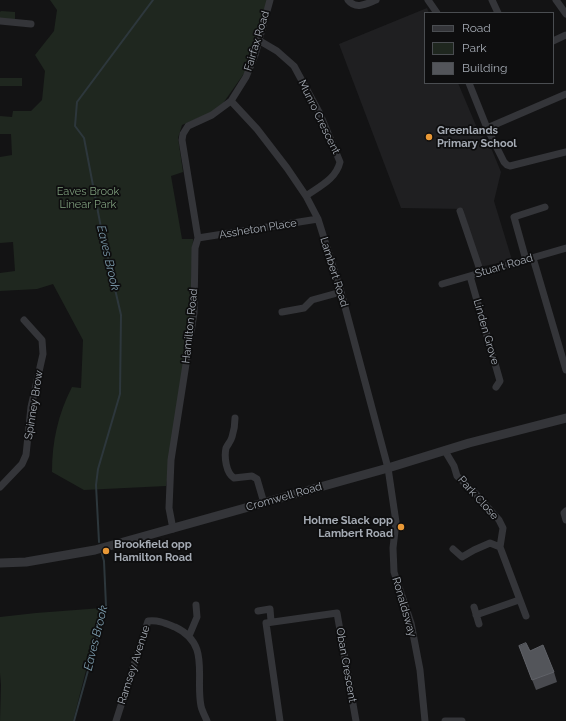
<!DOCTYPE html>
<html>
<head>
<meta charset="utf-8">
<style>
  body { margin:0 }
  #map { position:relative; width:566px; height:721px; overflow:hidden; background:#131314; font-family:Raleway,sans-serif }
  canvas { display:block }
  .legend { position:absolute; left:424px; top:12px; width:130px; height:72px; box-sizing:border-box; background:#0e0e0f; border:1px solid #4a4d51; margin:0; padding:5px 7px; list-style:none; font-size:12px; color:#a5abb4 }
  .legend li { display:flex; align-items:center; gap:8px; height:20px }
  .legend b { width:20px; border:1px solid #4a4d51 }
</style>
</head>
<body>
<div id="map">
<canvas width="566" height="721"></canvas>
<ul class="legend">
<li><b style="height:5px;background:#343539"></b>Road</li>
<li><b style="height:11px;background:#1f271f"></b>Park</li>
<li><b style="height:11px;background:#53555a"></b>Building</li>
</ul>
</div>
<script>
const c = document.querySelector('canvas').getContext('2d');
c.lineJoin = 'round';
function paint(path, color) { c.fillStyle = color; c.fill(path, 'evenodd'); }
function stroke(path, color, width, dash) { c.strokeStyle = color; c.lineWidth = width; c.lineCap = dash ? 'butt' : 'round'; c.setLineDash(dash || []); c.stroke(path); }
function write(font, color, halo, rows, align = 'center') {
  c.font = font + ' Raleway,sans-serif'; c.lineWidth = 3.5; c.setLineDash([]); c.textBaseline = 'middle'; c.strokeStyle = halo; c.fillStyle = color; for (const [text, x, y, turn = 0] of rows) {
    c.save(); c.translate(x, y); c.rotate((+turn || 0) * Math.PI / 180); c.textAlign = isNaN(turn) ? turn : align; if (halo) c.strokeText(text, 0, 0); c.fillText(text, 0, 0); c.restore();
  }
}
const built = new Path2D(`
  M427 8 429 13H425V83H458L480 135 487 138 501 172 494 201 512 260 480 267 463 209 401 208 339 44Z`);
const green = new Path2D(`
  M50 0H269L245 72 219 109 182 125 178 138 183 172 171 176 182 239H193L188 358 166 486 84 490 52 472C52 442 58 414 72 387L81 388 83 340 53 284 37 289 0 291V273L15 271 13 242 0 243V157L12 155 11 134H0V116L12 117 13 111H31L42 100 45 71 35 55 54 31 57 10Z
  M1 11 15 12V20L0 18V12Z
  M0 78H22V86H0Z
  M102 608 73 721H0L1 685 0 673V617L36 613Z`);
const stream = new Path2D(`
  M99 542 96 485 98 469 120 394 121 315 102 233 84 138 75 126 77 102 153 0
  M74 721 106 606 104 561 102 554`);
const minor = new Path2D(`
  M348 0C356 10 366 4 376 0
  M428 0 437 13
  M492 0 498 13
  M556 0 566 14
  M0 21 31 24
  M260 41 277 51 294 66 320 114 340 162C336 179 320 186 306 196
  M553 41 566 35
  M469 83 487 128 504 162 507 165 510 166 566 152
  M231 101 257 129 287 168 306 196 318 219 341 292 388 468 396 522 393 548 394 572 411 623 420 670 425 721
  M487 128 566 94
  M460 211 481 273
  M198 238 318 219
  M533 258 566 370
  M526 260 514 217 545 207
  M470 276 500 381 496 387
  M442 284 566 248
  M282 312 304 308 312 300 341 292
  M235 418C235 424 234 431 232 437 231 441 228 444 226 448 224 457 226 473 234 478L252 476 257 479 264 503
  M445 451 454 466 457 476 475 493 499 520 503 528 500 547 526 616
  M0 487 22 464 26 455 31 407 43 354 42 340 24 320
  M566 511 564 513 566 520
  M173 529 169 508 171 460 194 313 195 248 198 238 182 140 183 134 188 126 212 115 231 101 246 77 255 55 270 0
  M453 549 462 557 474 550 490 543 500 547
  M474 607 479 624
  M258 611 270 609 271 621
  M476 615 519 600
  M189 636 197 617 196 605
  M116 721 148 621C159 620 165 623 175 627 211 644 195 676 201 706 202 711 205 716 207 721
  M280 721 266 623 337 613 356 721
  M445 721H462`);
const tertiary = new Path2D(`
  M0 563 26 562 95 550 388 468 469 443 566 418`);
const wall = new Path2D(`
  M519 646 530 651 554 672 557 682 536 690Z`);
const building = new Path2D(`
  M526 643 530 651 543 645 554 672 532 680 519 646Z`);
const markers = [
  [429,137,4,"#e99836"],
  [401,527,4,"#e99836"],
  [106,551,4,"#e99836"]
];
const streetNames = [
  ["Fairfax Road",257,41,-73],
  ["Munro Crescent",319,117,64],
  ["Assheton Place",258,229,-9],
  ["Stuart Road",504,266,-16],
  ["Lambert Road",334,272,73],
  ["Hamilton Road",190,326,-84],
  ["Linden Grove",486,332,74],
  ["Spinney Brow",34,405,-81],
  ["Cromwell Road",284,497,-16],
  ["Park Close",478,498,48],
  ["Ronaldsway",404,607,74],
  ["Ramsey Avenue",134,665,-72],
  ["Oban Crescent",346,665,80]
];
const poiNames = [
  ["Greenlands",437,131],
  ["Primary School",437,144],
  ["Holme Slack opp",393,521,"right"],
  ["Lambert Road",393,534,"right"],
  ["Brookfield opp",114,545],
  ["Hamilton Road",114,558]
];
const parkNames = [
  ["Eaves Brook",88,192],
  ["Linear Park",88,205]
];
const waterNames = [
  ["Eaves Brook",108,258,77],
  ["Eaves Brook",96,638,-76]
];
paint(built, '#1f1f21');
paint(green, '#1f271f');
stroke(stream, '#2d373c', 2);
stroke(minor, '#343539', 7);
stroke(tertiary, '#343539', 9);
paint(wall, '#494a4f');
paint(building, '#53555a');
stroke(building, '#606268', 1);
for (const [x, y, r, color] of markers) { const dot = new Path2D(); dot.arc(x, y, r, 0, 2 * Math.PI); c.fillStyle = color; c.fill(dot); stroke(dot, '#0e0e0f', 1.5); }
write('11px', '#a5abb4', '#0e0e0f', streetNames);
write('bold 11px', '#a5abb4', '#0e0e0f', poiNames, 'left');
write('11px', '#7f9e7d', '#0e0e0f', parkNames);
write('italic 12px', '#7d9dae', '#0e0e0f', waterNames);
</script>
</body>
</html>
